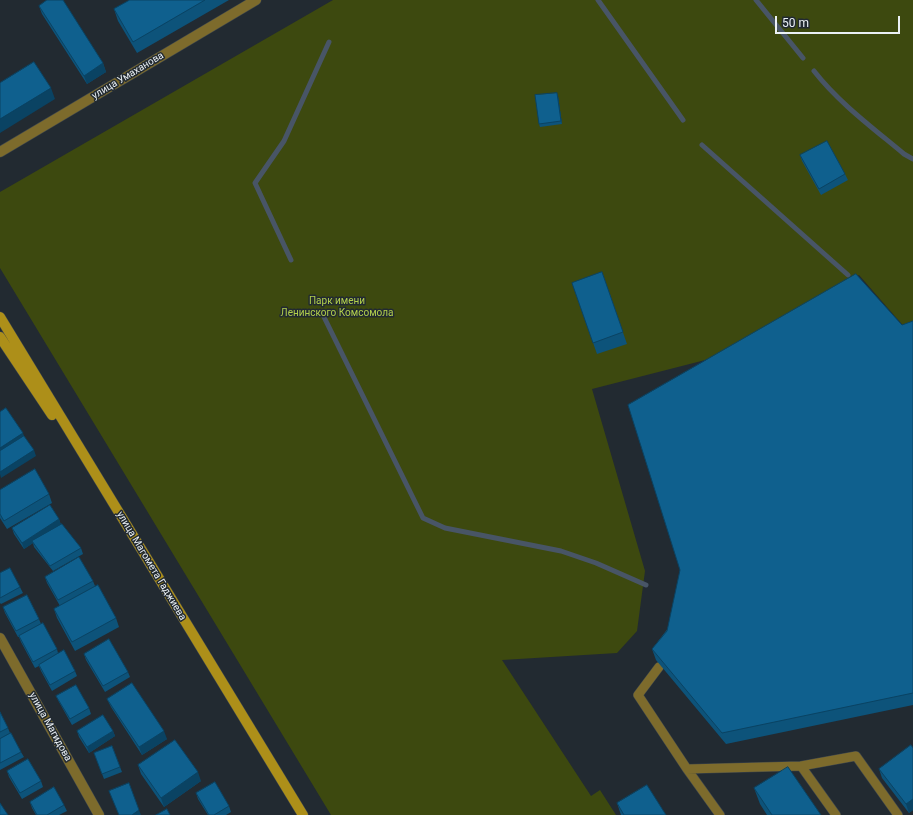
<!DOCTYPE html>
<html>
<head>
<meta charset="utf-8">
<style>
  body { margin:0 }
  #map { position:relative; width:913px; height:815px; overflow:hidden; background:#222a31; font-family:Roboto,sans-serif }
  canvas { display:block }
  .scale { position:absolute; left:775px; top:16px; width:125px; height:18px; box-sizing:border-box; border:2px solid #ebf1f5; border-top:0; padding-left:5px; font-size:12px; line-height:14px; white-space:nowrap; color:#ebf1f5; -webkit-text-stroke:3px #222a31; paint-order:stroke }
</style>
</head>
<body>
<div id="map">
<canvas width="913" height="815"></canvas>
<div class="scale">50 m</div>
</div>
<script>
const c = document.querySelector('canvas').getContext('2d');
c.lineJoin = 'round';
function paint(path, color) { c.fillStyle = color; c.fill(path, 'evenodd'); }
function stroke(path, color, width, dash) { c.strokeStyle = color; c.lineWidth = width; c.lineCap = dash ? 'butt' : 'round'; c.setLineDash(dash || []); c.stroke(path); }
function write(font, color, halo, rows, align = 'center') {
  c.font = font + ' Roboto,sans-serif'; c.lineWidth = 3; c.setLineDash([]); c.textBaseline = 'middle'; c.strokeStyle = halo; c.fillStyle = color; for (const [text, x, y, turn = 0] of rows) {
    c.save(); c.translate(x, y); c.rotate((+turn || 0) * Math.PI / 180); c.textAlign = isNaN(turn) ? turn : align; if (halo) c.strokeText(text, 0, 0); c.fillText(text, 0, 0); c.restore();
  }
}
const green = new Path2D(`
  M333 0H913V328L907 330 859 275 717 357 592 389 645 571 637 631 617 653 502 660 591 796 600 790 616 815H331L0 268V192Z`);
const stream = new Path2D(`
  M598 0 683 120
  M756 0 803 58
  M814 71C839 103 873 128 904 154L913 159
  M702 145 848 275
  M291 260 255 183 284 141 329 42
  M322 313 423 518 445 528 561 551 596 563 646 585`);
const service = new Path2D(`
  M659 667 638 695 687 769 720 815
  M801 766 856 756 898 815
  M687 769 801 766 836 815`);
const minor = new Path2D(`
  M0 152 256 0
  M0 638 99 815`);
const secondary = new Path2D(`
  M0 317 303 815
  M0 337 52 415`);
const wall = new Path2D(`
  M130 0H229L137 53 118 21 114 9Z
  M39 6 103 63 106 72 87 84 42 14Z
  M558 96 562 124 540 127 539 124Z
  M800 155 845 174 848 180 821 195 802 161Z
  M602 272 627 344 597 354 572 283Z
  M913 321V705L726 744 656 660 652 649 902 325Z
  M0 490 49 494 52 503 7 529 0 518Z
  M59 519 61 525 81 548 83 554 53 571 34 547 33 543 24 549 14 534 12 528Z
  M0 573 20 587 23 593 1 604 0 603Z
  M45 577 93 581 95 586 116 618 119 627 75 651 57 618 54 609 60 606 47 583Z
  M3 607 39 619 41 624 57 649 58 653 75 671 77 676 52 691 41 671 39 666 35 668 21 642 19 637H18L5 613Z
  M84 654 128 672 130 677 105 692 86 660Z
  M56 696 89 708 91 714 72 725 59 702Z
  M107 699 167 739 142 755 111 707Z
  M0 712 8 728 10 733 21 752 24 757 0 770Z
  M77 731H113L115 736 89 753 79 737Z
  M112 746 122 772 104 779 94 753Z
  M913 748V810L909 813 882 778 879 769Z
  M138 765 201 781 164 807 141 774Z
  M7 771 41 781 43 787 22 799 9 777Z
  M754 788 821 815H767L760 804Z
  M196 793 229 806 231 812 226 815H208L198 799Z
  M30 802 64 805 67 811 59 815H36L32 808Z
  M617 803 666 815H621Z`);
const shadedWall = new Path2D(`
  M103 63 106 72 87 84 84 76Z
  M51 88 55 99 0 133V119Z
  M557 93 558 96 562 124 561 121Z
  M23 433 25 439 0 456V448Z
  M34 450 36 456 1 478 0 474V472Z
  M59 519 61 525 32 541 33 543 24 549 22 543Z
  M113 731 115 736 89 753 87 747Z
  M164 731 167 739 142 755 139 747Z
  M198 772 201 781 164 807 161 798Z
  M913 799V810L909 813 906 804Z
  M139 810 141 815H132Z`);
const building = new Path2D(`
  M47 0H63L103 63 84 76 39 6Z
  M130 0H205L133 42 114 9Z
  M34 62 51 88 0 119V83Z
  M557 93 561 121 539 124 535 95Z
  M827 141 845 174 819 189 800 155Z
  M602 272 623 332 593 343 572 283Z
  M856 274 902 325 913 321V693L722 733 652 649 667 631 680 570 628 405Z
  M6 408 23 433 0 448V412Z
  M24 436 34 450 0 472V451Z
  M35 469 49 494 4 521 0 514V490Z
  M50 505 59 519 22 543 12 528Z
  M62 524 81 548 50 566 32 541Z
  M79 557 93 581 58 600 45 577Z
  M10 568 20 587 0 598V573Z
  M98 585 116 618 72 642 54 609Z
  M27 595 39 619 16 631 3 607Z
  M43 623 57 649 33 662 19 636Z
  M109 639 128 672 103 686 84 654Z
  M64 650 75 671 50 685 39 665Z
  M132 683 164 731 139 747 107 699Z
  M76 685 89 708 70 719 56 696Z
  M0 712 8 728 0 732Z
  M103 715 113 731 87 747 77 731Z
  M11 733 21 752 0 763V739Z
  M175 740 198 772 161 798 138 765Z
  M911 745 913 748V799L906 804 879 769Z
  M112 746 120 767 102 774 94 753Z
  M28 759 41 781 20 793 7 771Z
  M788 767 821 815H772L754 788Z
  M215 782 229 806 214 815H209L196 793Z
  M129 783 139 810 132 815H119L109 791Z
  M647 785 666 815H624L617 803Z
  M54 787 64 805 47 815H37L30 802Z
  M0 803 8 815H0Z
  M167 809 170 815H156Z`);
const streetNames = [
  ["улица Умаханова",128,76,-31],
  ["улица Магомета Гаджиева",151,566,59],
  ["улица Магидова",50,727,61]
];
const parkNames = [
  ["Парк имени",337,301],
  ["Ленинского Комсомола",337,313]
];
paint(green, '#3d490f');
stroke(stream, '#485566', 5);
stroke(service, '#3e464c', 10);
stroke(minor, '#3e464c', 11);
stroke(secondary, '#3e464c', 11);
stroke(service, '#7d6b2c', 9);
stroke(minor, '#7d6b2c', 10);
stroke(secondary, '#ad8f19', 10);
paint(wall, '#0d537a');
paint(shadedWall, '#0a4363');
paint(building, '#0f608e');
stroke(building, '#0a4363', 1);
write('10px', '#ebf1f5', '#222a31', streetNames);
write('10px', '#b2cf4c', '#222a31', parkNames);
</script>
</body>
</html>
